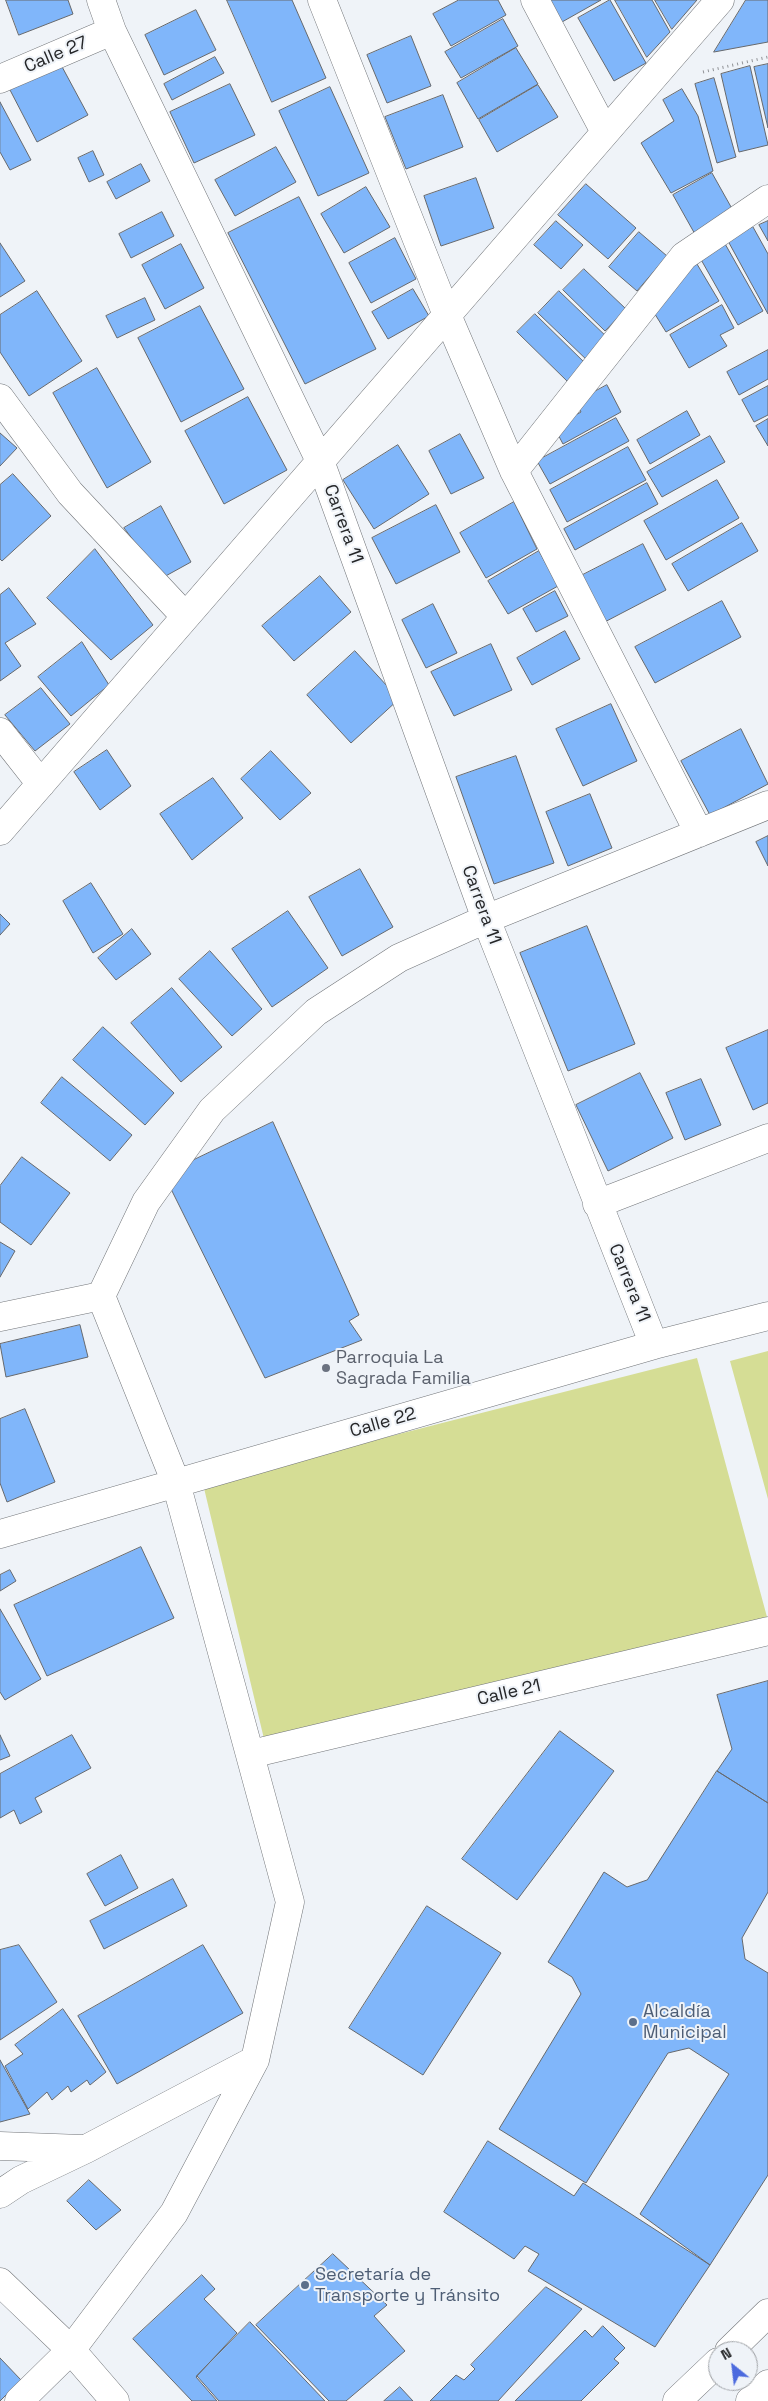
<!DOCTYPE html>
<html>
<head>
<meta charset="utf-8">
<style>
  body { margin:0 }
  #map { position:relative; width:768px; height:2401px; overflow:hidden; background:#eff3f8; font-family:"Space Grotesk",sans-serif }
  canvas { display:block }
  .north { position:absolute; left:708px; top:2341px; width:50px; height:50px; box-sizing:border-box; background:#eff3f8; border:1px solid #9ea1a5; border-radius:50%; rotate:331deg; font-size:14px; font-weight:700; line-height:20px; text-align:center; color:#252628 }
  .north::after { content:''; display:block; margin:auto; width:18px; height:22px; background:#4c6ade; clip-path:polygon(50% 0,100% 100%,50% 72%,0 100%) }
</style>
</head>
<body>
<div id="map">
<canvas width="768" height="2401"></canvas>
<div class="north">N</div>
</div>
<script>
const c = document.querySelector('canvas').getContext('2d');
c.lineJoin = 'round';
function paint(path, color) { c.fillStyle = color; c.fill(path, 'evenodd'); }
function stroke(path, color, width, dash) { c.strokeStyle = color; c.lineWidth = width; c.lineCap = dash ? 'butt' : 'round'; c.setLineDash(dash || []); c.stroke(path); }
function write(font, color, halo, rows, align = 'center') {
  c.font = font + ' "Space Grotesk",sans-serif'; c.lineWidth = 4; c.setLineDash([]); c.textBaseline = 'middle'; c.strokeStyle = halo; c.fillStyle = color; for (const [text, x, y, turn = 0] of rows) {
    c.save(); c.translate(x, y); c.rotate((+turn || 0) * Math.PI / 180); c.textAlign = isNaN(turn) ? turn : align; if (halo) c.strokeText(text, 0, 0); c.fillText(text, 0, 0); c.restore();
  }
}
const green = new Path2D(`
  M768 1351V1499L730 1361Z
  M697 1358 767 1617 265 1743 203 1484Z`);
const building = new Path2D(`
  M6 0H68L73 14 19 35Z
  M227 0H292L326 78 272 102Z
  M459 0H498L506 15 451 46 433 14Z
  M549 0H601L562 22Z
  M610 0 646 63 614 81 578 18Z
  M615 0H652L670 32 647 57Z
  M655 0H697L672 29Z
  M746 0H768V42L714 52Z
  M196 10 216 50 164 75 145 35Z
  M503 19 518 46 461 78 445 52Z
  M411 36 431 86 387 103 367 55Z
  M516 48 538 84 478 119 457 83Z
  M215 57 224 73 172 100 164 84Z
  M60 63 88 115 37 142 10 90Z
  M768 64V128L754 67Z
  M750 66 768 145 739 152 721 74Z
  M714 78 736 157 717 163 695 84Z
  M230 84 255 135 194 163 170 112Z
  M538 85 558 117 497 152 479 120Z
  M330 87 369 173 318 196 279 111Z
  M682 89 698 116 713 171 671 193 641 143 674 121 663 100Z
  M443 95 463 147 406 169 385 117Z
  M0 102 31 160 10 170 0 152Z
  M276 147 296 182 235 216 215 180Z
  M93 151 104 175 89 182 78 158Z
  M141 164 150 181 116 199 107 182Z
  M712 173 735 214 696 236 673 195Z
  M476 178 494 228 441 246 424 196Z
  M586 184 636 228 608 259 558 215Z
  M366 187 390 227 344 253 321 214Z
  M299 197 376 349 305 384 228 233Z
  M162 212 174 236 131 258 119 234Z
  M556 221 583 245 561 269 534 245Z
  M768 221V241L759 225Z
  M753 227 768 254V314L728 241Z
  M639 232 667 256 637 291 609 267Z
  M395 238 416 279 371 303 349 263Z
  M724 242 763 311 738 325 699 256Z
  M0 243 25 281 0 297Z
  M181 244 204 288 165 309 142 265Z
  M694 259 719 301 666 332 653 311Z
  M584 269 626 309 605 331 563 290Z
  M413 289 429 316 388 339 372 312Z
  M37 291 82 361 29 396 0 352V315Z
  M559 291 611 341 590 363 538 313Z
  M145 298 155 320 117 338 106 316Z
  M722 305 734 328 720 335 727 346 689 368 670 335Z
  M200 306 244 389 181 422 138 338Z
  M535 314 587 365 569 383 517 332Z
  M768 350V379L739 395 727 372Z
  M97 368 151 462 107 488 53 393Z
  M607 385 621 412 563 444 554 427 581 412 576 402Z
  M768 386V415L754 422 742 400Z
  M248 397 287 470 224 504 185 431Z
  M687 411 700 435 650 464 637 440Z
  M616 418 629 441 550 484 537 461Z
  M768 419V446L756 426Z
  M0 433 17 448 0 466Z
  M460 434 484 478 451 494 429 451Z
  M710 436 725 462 662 497 647 472Z
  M398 445 429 494 374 529 343 480Z
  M628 447 646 480 567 522 550 490Z
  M13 474 51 516 2 561 0 559V485Z
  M717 480 739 518 666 560 644 521Z
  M647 483 658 504 575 550 564 529Z
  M514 502 537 549 486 578 460 533Z
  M436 505 460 552 396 584 372 538Z
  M161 506 191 562 162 578 124 528Z
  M742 523 758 551 688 591 672 564Z
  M643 544 666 590 597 626 573 580Z
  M95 549 153 625 111 660 47 598Z
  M539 551 558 586 508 614 488 581Z
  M320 576 351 612 294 661 262 626Z
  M9 588 36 624 5 643 21 666 0 681V595Z
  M555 591 568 616 536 632 523 609Z
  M722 601 741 637 655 683 635 647Z
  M433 604 457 653 426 668 402 620Z
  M565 631 580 659 532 685 517 658Z
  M82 642 109 685 71 716 38 677Z
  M491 644 512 690 454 716 431 672Z
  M355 651 399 699 351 743 307 695Z
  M41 688 70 724 35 751 5 715Z
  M611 704 637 761 583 786 556 729Z
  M741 729 768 784 710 815 681 761Z
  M107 750 131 786 100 810 74 772Z
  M271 751 311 793 280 820 241 779Z
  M516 756 554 863 494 884 456 777Z
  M213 778 243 818 192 860 160 814Z
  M590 794 612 848 568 866 546 812Z
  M768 836V866L756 842Z
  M360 869 393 927 342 956 309 897Z
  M91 883 123 934 93 953 63 901Z
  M288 911 328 968 272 1007 232 949Z
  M0 914 10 924 0 935Z
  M587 926 635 1044 568 1071 520 953Z
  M132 929 151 954 116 980 98 958Z
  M210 951 262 1009 232 1036 179 979Z
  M172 988 222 1047 181 1082 131 1023Z
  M103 1027 174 1093 145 1125 73 1060Z
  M768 1030V1103L753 1110 726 1048Z
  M640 1073 673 1138 608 1171 576 1105Z
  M62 1077 132 1135 110 1161 41 1103Z
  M701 1079 721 1125 685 1140 666 1093Z
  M273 1122 359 1315 349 1321 362 1340 265 1378 169 1185 179 1167Z
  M22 1157 70 1193 31 1245 0 1222V1186Z
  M0 1242 15 1251 0 1277Z
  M80 1325 88 1357 6 1377 0 1344Z
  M25 1409 55 1482 7 1502 0 1483V1419Z
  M141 1547 174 1618 47 1676 14 1605Z
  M10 1570 16 1581 0 1591V1575Z
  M0 1609 41 1679 5 1700 0 1692Z
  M768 1681V1803L717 1771 732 1749 717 1695Z
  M560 1731 614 1771 517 1900 462 1859Z
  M0 1735 10 1756 0 1760Z
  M72 1735 91 1768 35 1798 42 1812 20 1824 14 1810 0 1818V1774Z
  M717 1771 768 1803V1892L742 1938 745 1959 768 1973V2175L710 2265 640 2214 729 2074 689 2048 668 2053 586 2183 499 2129 581 1994 572 1977 548 1962 604 1872 627 1887 647 1880Z
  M121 1855 138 1888 105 1906 87 1874Z
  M173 1879 187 1906 104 1949 90 1921Z
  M427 1906 501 1953 423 2075 349 2028Z
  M19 1945 57 2002 0 2040V1950Z
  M203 1945 243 2013 117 2084 78 2016Z
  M63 2009 106 2072 90 2085 87 2080 71 2092 68 2086 52 2100 47 2092 28 2109 5 2066 23 2054 15 2045Z
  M0 2060 30 2114 0 2122Z
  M488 2141 574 2196 583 2183 710 2265 655 2347 528 2271 539 2254 525 2246 514 2259 444 2212Z
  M89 2180 121 2210 96 2230 67 2201Z
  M333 2254 387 2305 374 2316 405 2351 346 2401H329L256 2325Z
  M202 2275 215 2289 204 2299 237 2333 196 2377 217 2401H192L133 2339Z
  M546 2287 582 2309 498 2401H430L456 2375 464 2380 475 2369 471 2365Z
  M250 2322 325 2401H219L197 2376Z
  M603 2326 625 2348 614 2359 619 2363 581 2401H515L585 2330 592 2337Z
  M0 2358 21 2380 0 2401Z
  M400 2387 413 2401H384Z`);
const path = new Path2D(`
  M703 72 768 57`);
const street = new Path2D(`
  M101 0 112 31 320 461 486 919 654 1345
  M322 0 447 315 514 471 699 833
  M535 0 605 132
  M0 79 112 31
  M0 398 70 493 185 616
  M514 471 684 256 768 199
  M0 732 41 784
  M0 831 720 0
  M597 1204 768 1138
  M0 1317 101 1296
  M0 1534 654 1345 768 1316
  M251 1754 768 1631
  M0 2146 82 2149
  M0 2194 21 2180 86 2149 255 2060
  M0 2282 71 2350 115 2401
  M19 2401 71 2350 174 2213 255 2060 290 1902 176 1483 101 1296 146 1202 212 1110 316 1012 399 958 486 919 768 805`);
const secondary = new Path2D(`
  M729 2351 768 2313
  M677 2401 718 2362
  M750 2401 768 2384`);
const markers = [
  [326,1368,5,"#6b7280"],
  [633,2022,5,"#5c6f8a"],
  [305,2285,5,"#5c6f8a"]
];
const streetNames = [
  ["Calle 27",56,55,-23],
  ["Carrera 11",343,524,70],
  ["Carrera 11",481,905,70],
  ["Carrera 11",629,1283,68],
  ["Calle 22",383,1423,-16],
  ["Calle 21",509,1693,-13]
];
const worshipNames = [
  ["Parroquia La",336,1358],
  ["Sagrada Familia",336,1379]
];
const serviceNames = [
  ["Alcaldía",643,2012],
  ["Municipal",643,2033],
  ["Secretaría de",315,2275],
  ["Transporte y Tránsito",315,2296]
];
paint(green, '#d5dd95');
paint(building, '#80b6fa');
stroke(building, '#66696d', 1);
stroke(street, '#727579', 29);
stroke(secondary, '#727579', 29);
stroke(path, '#919397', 3, [1, 4]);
stroke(street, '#fff', 28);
stroke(secondary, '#fff', 28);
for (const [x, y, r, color] of markers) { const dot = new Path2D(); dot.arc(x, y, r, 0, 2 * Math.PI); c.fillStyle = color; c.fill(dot); stroke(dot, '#eff3f8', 2); }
write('18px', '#252628', '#eff3f8', streetNames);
write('18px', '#5b616d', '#eff3f8', worshipNames, 'left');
write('18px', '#4e5e75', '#eff3f8', serviceNames, 'left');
</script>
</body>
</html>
